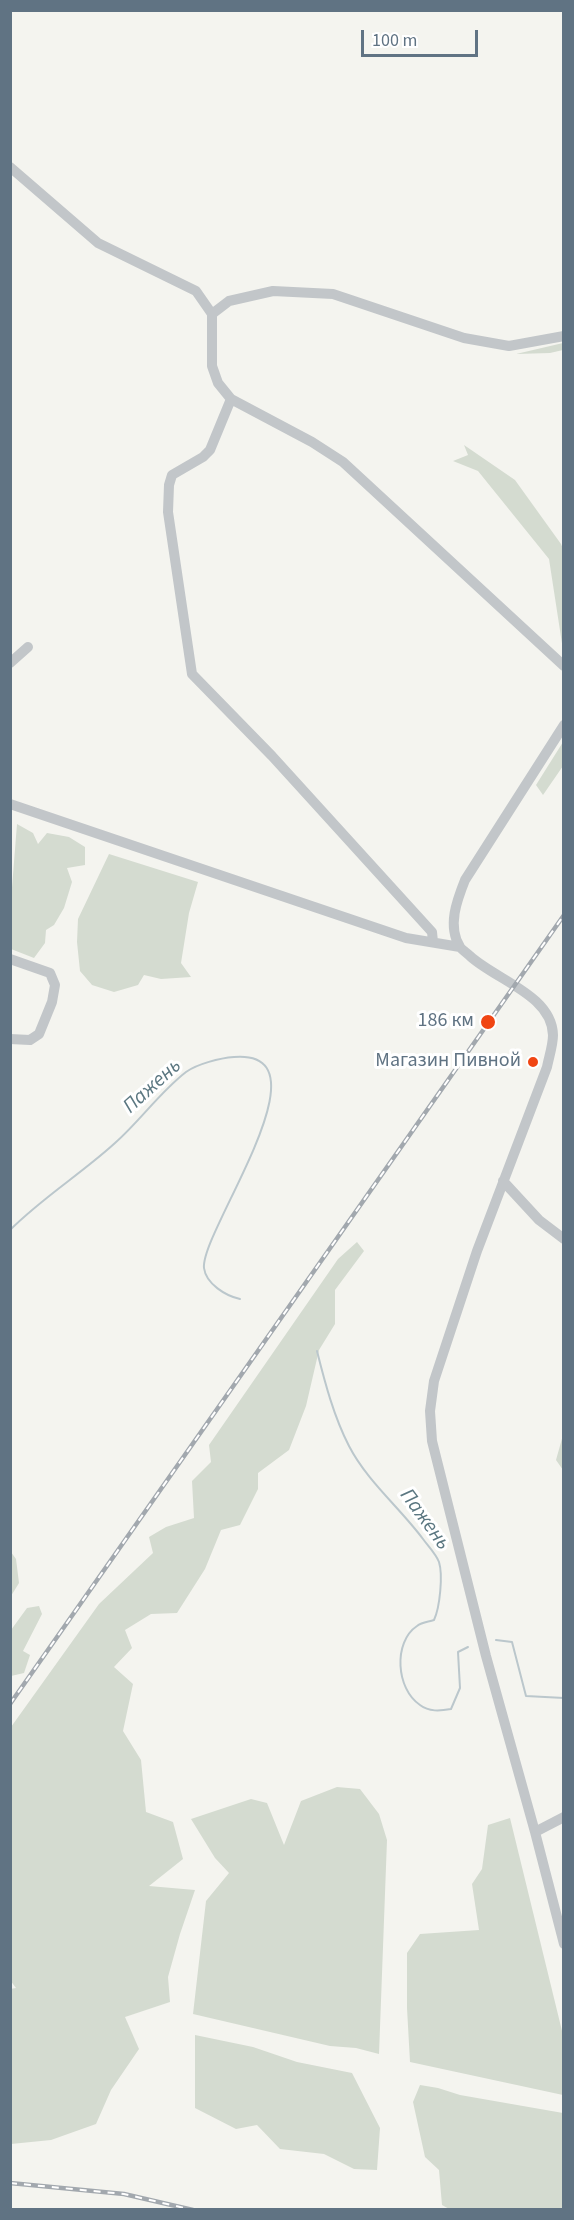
<!DOCTYPE html>
<html>
<head>
<meta charset="utf-8">
<style>
  body { margin:0 }
  #map { position:relative; width:574px; height:2220px; overflow:hidden; background:#f4f4ef; font-family:"Source Sans 3",sans-serif }
  canvas { display:block }
  .frame { position:absolute; inset:0; border:12px solid #607383; pointer-events:none }
  .scale { position:absolute; left:361px; top:30px; width:117px; height:27px; box-sizing:border-box; border:3px solid #607383; border-top:0; padding-left:8px; font-size:18px; line-height:21px; white-space:nowrap; color:#607383; -webkit-text-stroke:4px #fff; paint-order:stroke }
</style>
</head>
<body>
<div id="map">
<canvas width="574" height="2220"></canvas>
<div class="frame"></div>
<div class="scale">100 m</div>
</div>
<script>
const c = document.querySelector('canvas').getContext('2d');
c.lineJoin = 'round';
function paint(path, color) { c.fillStyle = color; c.fill(path, 'evenodd'); }
function stroke(path, color, width, dash) { c.strokeStyle = color; c.lineWidth = width; c.lineCap = dash ? 'butt' : 'round'; c.setLineDash(dash || []); c.stroke(path); }
function write(font, color, halo, rows, align = 'center') {
  c.font = font + ' "Source Sans 3",sans-serif'; c.lineWidth = 6; c.setLineDash([]); c.textBaseline = 'middle'; c.strokeStyle = halo; c.fillStyle = color; for (const [text, x, y, turn = 0] of rows) {
    c.save(); c.translate(x, y); c.rotate((+turn || 0) * Math.PI / 180); c.textAlign = isNaN(turn) ? turn : align; if (halo) c.strokeText(text, 0, 0); c.fillText(text, 0, 0); c.restore();
  }
}
const green = new Path2D(`
  M563 343V350L550 353 516 354Z
  M464 445 515 480 561 544 564 551 563 650 549 559 478 471 453 461 468 455Z
  M563 742V766L543 795 536 785Z
  M17 824 33 833 38 844 47 833 69 837 85 847V865L67 868 72 882 64 908 54 925 46 930 45 943 34 958 11 949V900Z
  M109 854 198 882 189 913 181 963 191 977 161 979 144 975 138 985 114 992 92 985 80 971 77 942 78 919Z
  M357 1242 364 1251 335 1290V1324L319 1350 306 1406 289 1450 258 1473V1489L240 1525 221 1530 205 1569 177 1613 151 1614 125 1630 132 1648 114 1667 133 1684 123 1731 141 1760 146 1812 173 1822 183 1859 149 1886 195 1890 180 1934 168 1977 170 2002 125 2017 139 2049 111 2090 96 2124 51 2140 11 2144 10 1989 16 1988 10 1980 11 1727 99 1604 153 1553 149 1537 166 1527 194 1518 192 1481 211 1462 209 1445 338 1259Z
  M563 1435 564 1470H563L556 1460Z
  M11 1552 16 1559 19 1583 11 1596Z
  M39 1606 42 1614 23 1651 30 1655 24 1673 11 1676V1630L27 1608Z
  M337 1787 360 1789 379 1814 387 1840 379 2054 356 2048 330 2046 193 2014 206 1901 229 1873 215 1858 191 1819 251 1799 267 1803 284 1845 301 1801Z
  M510 1818 563 2035V2095L410 2062 407 2008V1953L420 1934 479 1930 472 1884 482 1869 488 1825Z
  M195 2035 253 2047 297 2062 352 2073 380 2128 377 2170 354 2169 324 2154 280 2149 257 2125 236 2129 195 2108Z
  M420 2085 438 2088 460 2095 563 2113V2209L451 2210 442 2205 439 2170 425 2157 413 2102Z`);
const stream = new Path2D(`
  M10 1230C43 1197 81 1174 115 1143 140 1121 160 1092 186 1072 197 1064 220 1058 234 1057 334 1049 200 1232 204 1268 206 1284 226 1296 240 1299
  M317 1351C325 1383 334 1417 349 1446 367 1481 400 1508 423 1539 428 1546 436 1554 439 1562 443 1575 440 1607 434 1620 428 1622 422 1622 417 1626 393 1642 396 1689 420 1705 429 1712 440 1711 451 1709L460 1688 458 1652 468 1647
  M496 1640 512 1642 526 1696 564 1698`);
const minor = new Path2D(`
  M10 167 98 243 196 291 212 314V366L218 383 231 399 312 442 343 462 564 666
  M212 314 229 301 273 291 333 294 464 338 509 346 564 336
  M231 399 210 450 203 457 172 475 169 485 168 512 192 674 272 756 432 932 433 942
  M10 663 28 647
  M564 725 465 880C457 900 447 926 460 947 462 950 467 953 470 956 496 980 552 995 553 1035 553 1045 549 1057 547 1067L477 1251 434 1381 430 1411 432 1441 486 1656 535 1832 564 1944
  M10 804 406 938 460 947
  M10 959 50 973 55 985 52 1002 39 1034 30 1040 10 1039
  M503 1181 539 1220 564 1239
  M535 1832 564 1817`);
const rail = new Path2D(`
  M10 1704 564 915
  M10 2183 124 2194 193 2210`);
const markers = [
  [488,1022,8,"#f04513"],
  [533,1062,6,"#f04513"]
];
const poiNames = [
  ["186 км",474,1022],
  ["Магазин Пивной",521,1062]
];
const waterNames = [
  ["Пажень",153,1087,-42],
  ["Пажень",424,1520,54]
];
paint(green, '#d4dbd0');
stroke(stream, '#bbc7cc', 2);
stroke(minor, '#c2c6c9', 10);
stroke(rail, '#a2a8ae', 4.5);
stroke(rail, '#fff', 2, [7]);
for (const [x, y, r, color] of markers) { const dot = new Path2D(); dot.arc(x, y, r, 0, 2 * Math.PI); c.fillStyle = color; c.fill(dot); stroke(dot, '#fff', 2); }
write('20px', '#607383', '#fff', poiNames, 'right');
write('italic 21px', '#5b7781', '#fff', waterNames);
</script>
</body>
</html>
